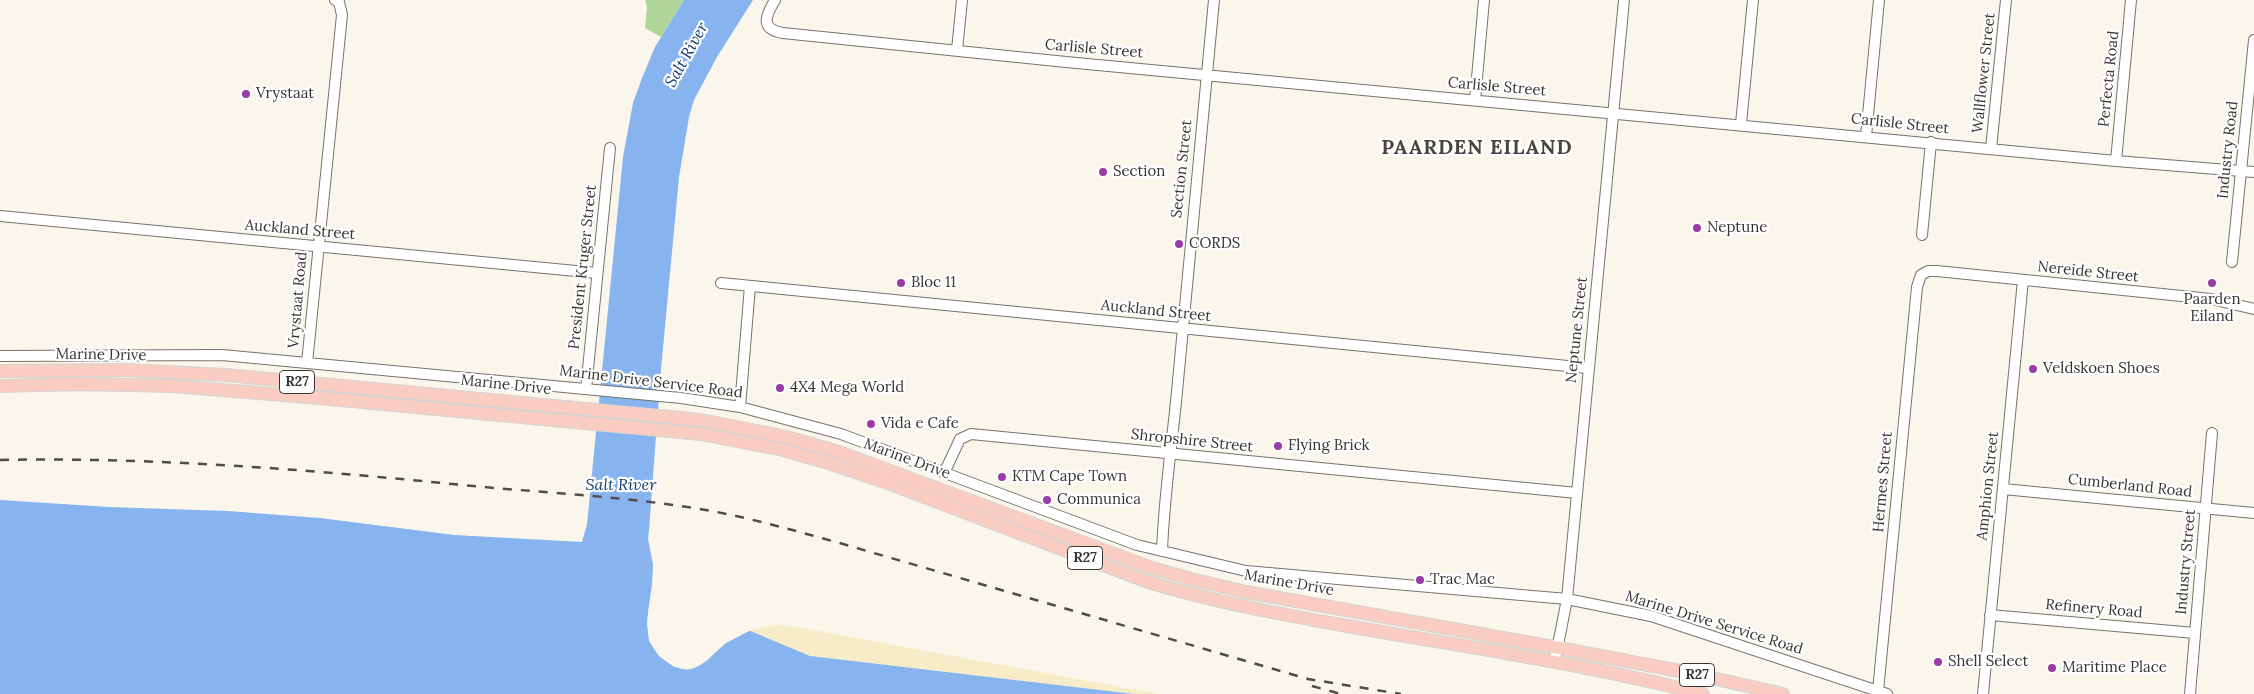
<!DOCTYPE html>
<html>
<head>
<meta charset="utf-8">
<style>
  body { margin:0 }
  canvas { display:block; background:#faf6ec }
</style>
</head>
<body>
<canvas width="2254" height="694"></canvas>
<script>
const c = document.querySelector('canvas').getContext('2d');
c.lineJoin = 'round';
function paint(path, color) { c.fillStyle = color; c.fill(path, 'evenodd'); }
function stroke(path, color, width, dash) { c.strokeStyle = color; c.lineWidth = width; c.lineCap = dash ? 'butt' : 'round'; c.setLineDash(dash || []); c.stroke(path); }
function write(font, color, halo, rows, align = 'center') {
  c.font = font + ' Lora,serif'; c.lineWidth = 4.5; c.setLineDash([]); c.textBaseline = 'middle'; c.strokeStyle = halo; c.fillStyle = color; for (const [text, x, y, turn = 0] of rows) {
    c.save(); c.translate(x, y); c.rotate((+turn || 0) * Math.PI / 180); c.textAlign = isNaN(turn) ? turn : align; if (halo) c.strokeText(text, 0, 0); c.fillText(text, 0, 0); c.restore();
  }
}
const green = new Path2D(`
  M645 0H684L661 37 645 28 647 7Z`);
const sand = new Path2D(`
  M778 625 802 628 1159 694H1134L810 656 748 630Z`);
const water = new Path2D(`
  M684 0H753L717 57 694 100 689 117 679 177 661 369 649 530C648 542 652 552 653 564 655 599 633 636 666 661 673 666 683 671 691 669 705 666 715 651 725 643 732 638 741 634 748 630L810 656 1134 694H0V500L109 507 228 511 320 518 454 535 582 542 587 524 623 157 633 103 642 78 655 47Z`);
const pier = new Path2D(`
  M649 530H651V539L655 564 650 622 652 640 661 654 675 665 691 667 706 658 725 641 747 628 753 629 726 643 707 660 691 669 674 667 659 656 649 641 647 622 652 592 653 564 648 539Z`);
const minor = new Path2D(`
  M775 0C766 15 759 29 783 33L1066 62 2116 161 2254 172
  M957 50 962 0
  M1475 100 1484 0
  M1741 124 1753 0
  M1866 136 1879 0
  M1991 149 2006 0
  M2116 161 2131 0
  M0 216 597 273
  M1922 235 1931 142
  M2232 262 2254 40
  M721 283 1588 368
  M0 356 222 355 681 398 740 407 841 434 1137 545 1246 571 1567 599 1651 616 1887 694
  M307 363 342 15 339 2 335 0
  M586 389 610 148
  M740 407 750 286
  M945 471 960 439 971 434 1577 493
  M2003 489 2254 513
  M1162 551C1164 494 1173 438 1178 381 1190 254 1202 127 1214 0
  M1990 615 2195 633
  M1556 655 1567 599 1624 0
  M1878 691 1917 287 1921 275 1928 271H1937L2211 299 2254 309
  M1983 694 2023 280
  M2190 694 2212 433`);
const major = new Path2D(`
  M0 371 126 370 226 375 681 418 706 421 787 437 839 452 1152 568 1195 580 1246 592 1559 648 1690 673 1783 694
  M0 386 79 384 173 386 320 398 701 434 783 450 832 464 885 482 1148 582C1214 602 1280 614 1347 626 1466 647 1586 664 1703 694`);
const rail = new Path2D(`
  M0 460C151 457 301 469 452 484 540 493 630 496 717 512 757 520 796 531 836 542L1308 679 1401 694
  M1312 686 1341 694`);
const markers = [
  [246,94,5,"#993ca6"],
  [1103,172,5,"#993ca6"],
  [1697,228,5,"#993ca6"],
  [1179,244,5,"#993ca6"],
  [901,283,5,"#993ca6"],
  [2212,283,5,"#993ca6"],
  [2033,369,5,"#993ca6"],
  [780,388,5,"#993ca6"],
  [871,424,5,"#993ca6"],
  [1278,446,5,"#993ca6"],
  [1002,477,5,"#993ca6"],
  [1047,500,5,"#993ca6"],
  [1420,580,5,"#993ca6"],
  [1938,662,5,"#993ca6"],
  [2052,668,5,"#993ca6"]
];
const shields = [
  [297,382,35],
  [1085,558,35],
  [1697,675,35]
];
const shieldNames = [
  ["R27",297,382],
  ["R27",1085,558],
  ["R27",1697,675]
];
const streetNames = [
  ["Carlisle Street",1094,49,5],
  ["Wallflower Street",1984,73,-84],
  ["Perfecta Road",2109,79,-84],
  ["Carlisle Street",1497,87,5],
  ["Carlisle Street",1900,124,6],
  ["Industry Road",2228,150,-84],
  ["Section Street",1182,169,-84],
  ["Auckland Street",300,230,5],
  ["President Kruger Street",583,267,-84],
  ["Nereide Street",2088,272,6],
  ["Vrystaat Road",298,300,-85],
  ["Auckland Street",1156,311,6],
  ["Neptune Street",1577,330,-84],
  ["Marine Drive",101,355,1],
  ["Marine Drive Service Road",651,382,7],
  ["Marine Drive",506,385,6],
  ["Shropshire Street",1192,441,6],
  ["Marine Drive",907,459,20],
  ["Hermes Street",1883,482,-85],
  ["Amphion Street",1988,486,-84],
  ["Cumberland Road",2130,486,6],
  ["Industry Street",2186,562,-85],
  ["Marine Drive",1289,583,10],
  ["Refinery Road",2094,609,5],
  ["Marine Drive Service Road",1714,623,17]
];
const poiNames = [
  ["Vrystaat",256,94],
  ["Section",1113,172],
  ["Neptune",1707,228],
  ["CORDS",1189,244],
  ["Bloc 11",911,283],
  ["Paarden",2212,300,"center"],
  ["Eiland",2212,317,"center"],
  ["Veldskoen Shoes",2043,369],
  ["4X4 Mega World",790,388],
  ["Vida e Cafe",881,424],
  ["Flying Brick",1288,446],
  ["KTM Cape Town",1012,477],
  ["Communica",1057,500],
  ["Trac Mac",1430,580],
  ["Shell Select",1948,662],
  ["Maritime Place",2062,668]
];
const waterNames = [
  ["Salt River",687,55,-61],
  ["Salt River",621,485]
];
const districtNames = [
  ["PAARDEN EILAND",1477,148]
];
paint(green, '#afd599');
paint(sand, '#f6ecc7');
paint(water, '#87b4ee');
paint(pier, '#faf6ec');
stroke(minor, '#77736b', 12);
stroke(major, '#d3d3d2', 14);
stroke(minor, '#fff', 10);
stroke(major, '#facdc2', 12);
stroke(rail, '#504d49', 2.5, [9, 9]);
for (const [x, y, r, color] of markers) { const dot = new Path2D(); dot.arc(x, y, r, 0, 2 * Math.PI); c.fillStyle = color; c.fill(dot); stroke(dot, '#fff', 2); }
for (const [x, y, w] of shields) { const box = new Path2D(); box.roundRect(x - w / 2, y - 11.5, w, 23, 4); c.fillStyle = '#fff'; c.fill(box); stroke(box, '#373532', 1); }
write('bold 14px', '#373532', null, shieldNames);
write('15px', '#373532', '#fff', streetNames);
write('15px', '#373532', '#fff', poiNames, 'left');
write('italic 16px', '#103c70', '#fff', waterNames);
c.letterSpacing = '1px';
write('bold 20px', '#48443d', '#fff', districtNames);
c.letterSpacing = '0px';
</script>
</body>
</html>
